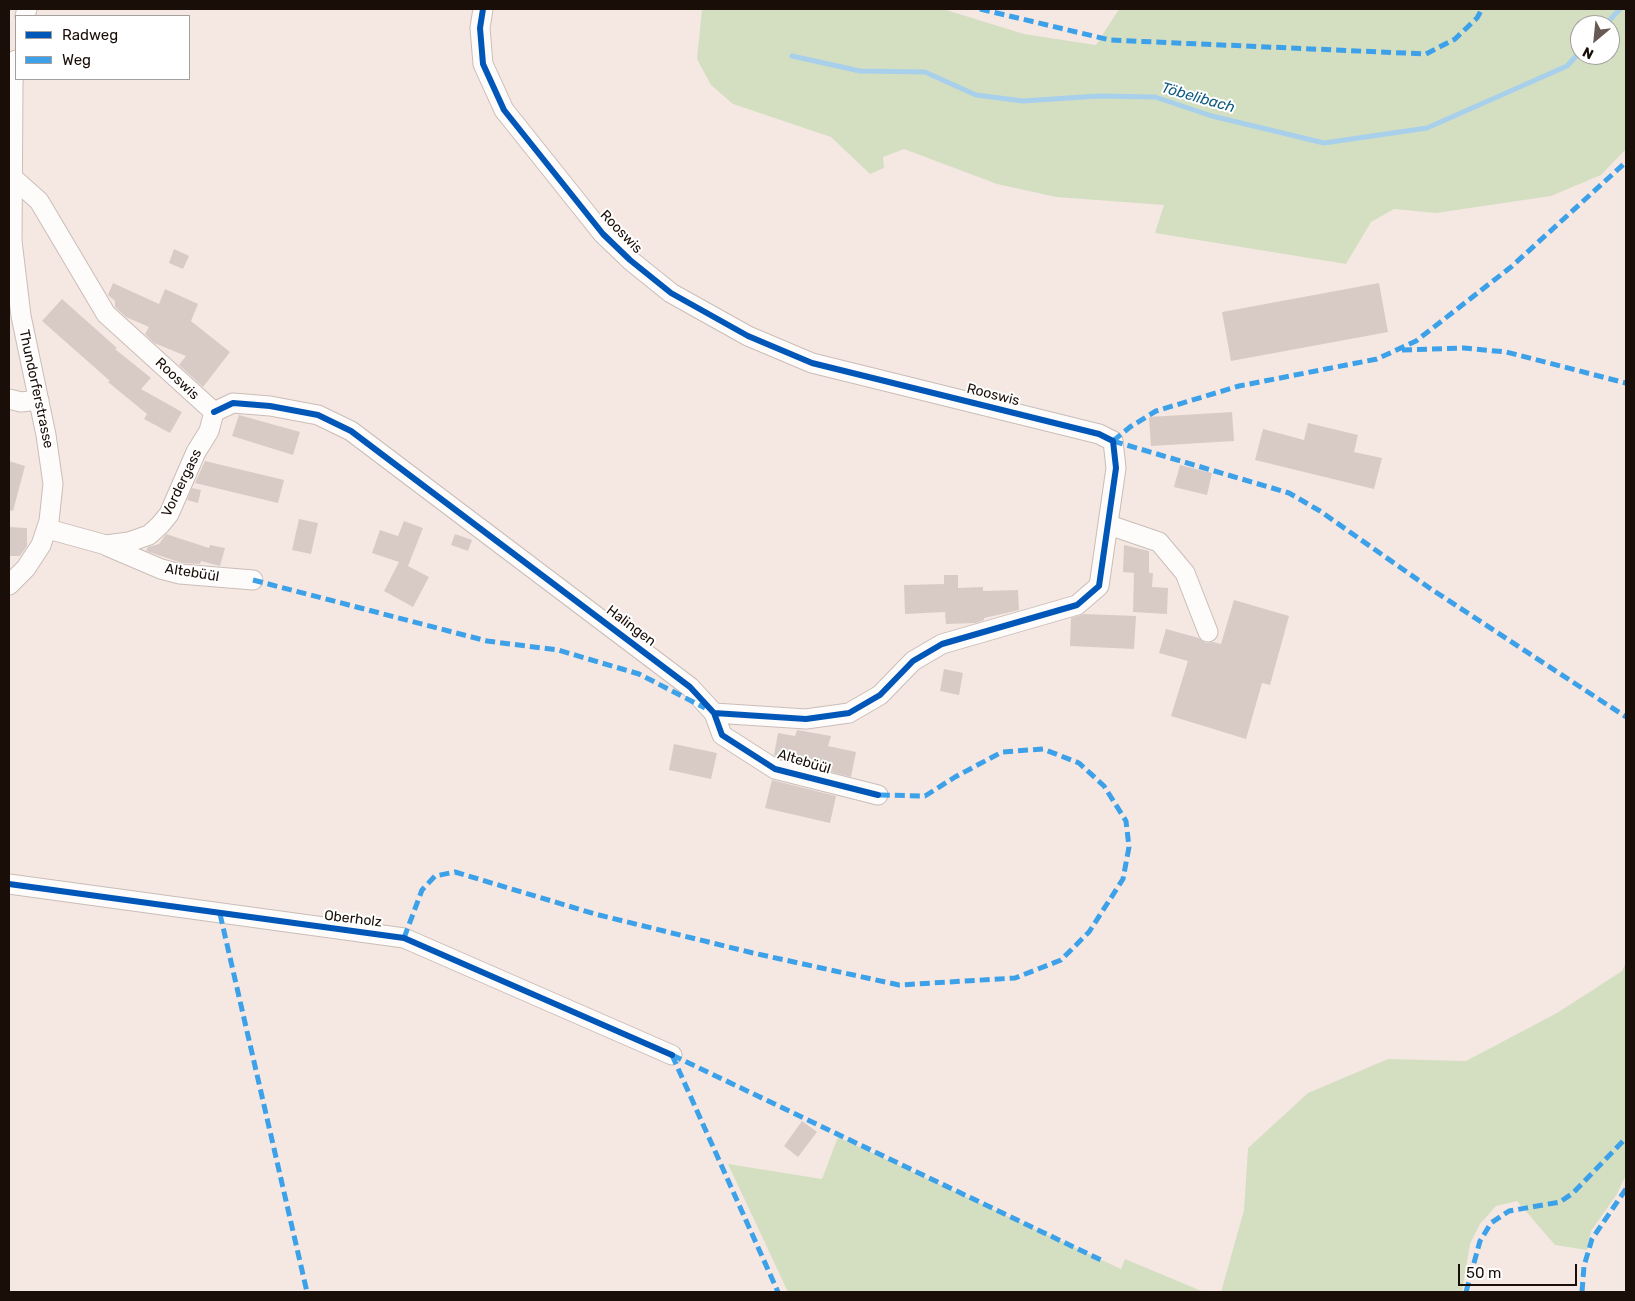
<!DOCTYPE html>
<meta charset="utf-8">
<style>
body{margin:0}
#map{position:relative;width:1635px;height:1301px;overflow:hidden;background:#f5e8e3;font-family:Rubik,sans-serif}
canvas{display:block}
.frame{position:absolute;inset:0;border:10px solid #1a0e08;pointer-events:none}
.legend{position:absolute;left:15px;top:15px;width:175px;height:65px;box-sizing:border-box;background:#fff;border:1px solid #a39f9c;margin:0;padding:6px 9px;list-style:none;font-size:15px;color:#1a0e08}
.legend li{display:flex;align-items:center;gap:10px;height:25px}
.legend b{width:25px;border:1px solid #a39f9c}
.north{position:absolute;left:1570px;top:15px;width:50px;height:50px;box-sizing:border-box;background:#fff;border:1px solid #a39f9c;border-radius:50%;rotate:208deg;font-size:14px;font-weight:700;line-height:20px;text-align:center;color:#1a0e08}
.north::after{content:'';display:block;margin:auto;width:18px;height:22px;background:#675a55;clip-path:polygon(50% 0,100% 100%,50% 72%,0 100%)}
.scale{position:absolute;left:1458px;top:1264px;width:119px;height:22px;box-sizing:border-box;border:2px solid #1a0e08;border-top:0;padding-left:6px;font-size:15px;line-height:18px;white-space:nowrap;color:#1a0e08;-webkit-text-stroke:4px #fff;paint-order:stroke}
</style>
<div id="map">
<canvas width="1635" height="1301"></canvas>
<div class="frame"></div>
<ul class="legend">
<li><b style="height:6px;background:#0057b8"></b>Radweg</li>
<li><b style="height:6px;background:#3da1e9"></b>Weg</li>
</ul>
<div class="north">N</div>
<div class="scale">50 m</div>
</div>
<script>
const context = document.querySelector('canvas').getContext('2d');
context.lineJoin = 'round';
function paint(path, color) { context.fillStyle = color; context.fill(path, 'evenodd'); }
const toPath = rows => new Path2D(rows.map(r => 'M' + r).join(''));
function stroke(path, color, width, dash) { context.strokeStyle = color; context.lineWidth = width; context.lineCap = dash ? 'butt' : 'round'; context.setLineDash(dash || []); context.stroke(path); }
function label(font, color, halo, rows, align = 'center') {
  context.font = font + ' Rubik,sans-serif'; context.lineWidth = 4; context.setLineDash([]); context.textBaseline = 'middle'; context.strokeStyle = halo; context.fillStyle = color; for (const [text, x, y, turn = 0] of rows) {
    context.save(); context.translate(x, y); context.rotate((+turn || 0) * Math.PI / 180); context.textAlign = isNaN(turn) ? turn : align; if (halo) context.strokeText(text, 0, 0); context.fillText(text, 0, 0); context.restore();
  }
}
const green = toPath([
 [702,9,943,9,1024,34,1096,45,1119,9,1626,9,1626,149,1601,175,1551,196,1436,213,1394,209,1371,222,1346,264,1155,233,1164,205,1056,197,997,184,904,149,883,157,884,168,870,174,831,137,733,104,711,85,697,59],
 [1580,25,1610,25,1610,55,1580,55],
 [1626,962,1626,1175,1617,1194,1591,1231,1587,1250,1555,1245,1517,1201,1496,1206,1480,1224,1470,1244,1462,1292,1221,1292,1244,1210,1248,1148,1308,1093,1388,1059,1466,1061,1557,1013,1622,971],
 [838,1137,1121,1269,1125,1259,1204,1292,788,1292,728,1164,822,1179]
]);
const stream = toPath([
 [1605,25,1620,9],
 [792,56,860,71,925,72,976,95,1023,101,1099,96,1155,97,1212,116,1324,143,1427,128,1567,66,1580,52]
]);
const building = toPath([
 [174,249,189,256,183,269,169,263],
 [113,283,159,304,165,289,198,304,191,321,230,352,203,387,179,365,186,356,154,343,145,334,149,327,126,317,115,307,115,301,108,295],
 [1379,283,1388,332,1231,361,1222,312],
 [62,299,117,348,115,349,151,378,141,389,182,412,170,433,144,419,147,414,108,382,110,381,42,321],
 [1232,412,1234,441,1151,446,1149,417],
 [239,415,300,432,293,455,232,436],
 [1308,423,1358,435,1354,452,1382,458,1374,489,1255,460,1263,429,1304,440],
 [9,461,25,466,13,511,9,510],
 [205,461,284,480,278,503,195,483],
 [1180,465,1212,473,1207,495,1174,487],
 [192,488,201,490,198,503,187,500],
 [299,519,318,523,311,554,292,550],
 [404,521,423,528,408,566,404,564,429,577,413,607,384,591,399,562,372,553,380,530,398,536],
 [9,527,27,528,27,546,20,556,9,556],
 [166,534,209,548,210,545,225,548,220,566,201,561,200,564,182,563,146,551,148,547,159,544],
 [455,534,472,540,468,551,451,545],
 [1124,545,1149,551,1149,573,1153,573,1152,587,1168,588,1167,614,1133,612,1134,573,1123,572],
 [944,575,958,575,958,588,983,587,983,591,1018,590,1019,610,984,618,984,620,976,623,946,624,945,612,905,614,904,585,944,584],
 [1234,600,1289,616,1270,685,1262,683,1246,739,1171,716,1188,661,1159,653,1166,629,1199,638,1206,643,1213,642,1221,644],
 [1084,614,1136,616,1134,649,1070,646,1071,618],
 [944,669,963,673,959,695,940,691],
 [797,730,831,736,828,746,856,752,851,777,780,759,774,755,778,733,795,736],
 [674,744,717,753,711,779,669,770],
 [772,780,836,796,830,823,765,808],
 [802,1121,817,1132,798,1157,784,1146]
]);
const minor = toPath([
 [483,9,480,28,483,64,504,110,603,234,630,260,671,293,748,336,812,363,1099,434,1113,441,1116,468,1099,586,1077,605,942,644,913,661,880,695,849,713,806,719,714,713],
 [25,16,27,9],
 [11,176,39,201,106,314,214,412],
 [9,399,21,402,39,400],
 [214,412,233,403,270,406,318,415,351,431,690,687,714,713,722,735,775,769,878,795],
 [1109,525,1159,542,1185,573,1208,632],
 [48,529,106,545,129,542,149,535,160,525,169,514,196,452,209,431,214,412],
 [107,546,161,569,180,574,253,580],
 [9,585,26,568,41,545,49,521,53,484,46,435,21,316,12,241,13,82,16,60],
 [9,884,404,938,672,1055]
]);
const quiet = toPath([
 [980,9,1110,40,1426,54,1455,39,1477,18,1482,9],
 [1402,350,1464,348,1506,352,1626,383],
 [1113,441,1130,427,1156,411,1239,386,1377,359,1416,341,1511,267,1626,162],
 [1113,441,1289,493,1320,511,1431,589,1626,717],
 [253,580,487,641,558,650,639,674,705,708],
 [220,914,307,1292],
 [404,938,422,890,435,876,455,872,595,914,753,953,899,985,1015,978,1061,960,1089,932,1123,879,1129,847,1126,821,1104,786,1079,763,1043,749,1002,752,955,777,925,796,878,795],
 [672,1055,1103,1261],
 [672,1055,778,1292],
 [1466,1292,1480,1241,1491,1223,1509,1211,1560,1202,1573,1193,1626,1138],
 [1582,1292,1584,1266,1592,1239,1626,1189]
]);
const cycleway = toPath([
 [483,9,480,28,483,64,504,110,603,234,630,260,671,293,748,336,812,363,1099,434,1113,441,1116,468,1099,586,1077,605,942,644,913,661,880,695,849,713,806,719,714,713],
 [214,412,233,403,270,406,318,415,351,431,690,687,714,713,722,735,775,769,878,795],
 [9,884,404,938,672,1055]
]);
const streetNames = [
 ["Rooswis",621,232,46],
 ["Rooswis",177,379,43],
 ["Thundorferstrasse",36,389,78],
 ["Rooswis",993,395,14],
 ["Vordergass",182,483,-64],
 ["Altebüül",192,573,9],
 ["Halingen",631,626,37],
 ["Altebüül",804,762,17],
 ["Oberholz",353,919,7]
];
const waterNames = [
 ["Töbelibach",1198,98,16]
];
paint(green, '#d4dfc2');
stroke(stream, '#a8d0eb', 5);
paint(building, '#d8cbc6');
stroke(minor, '#cabdb8', 21);
stroke(minor, '#fefcfb', 19);
stroke(quiet, '#3da1e9', 5, [10, 5]);
stroke(cycleway, '#0057b8', 6);
label('14px', '#1a0e08', '#fff', streetNames);
label('italic 15px', '#115c83', '#fff', waterNames);
</script>
